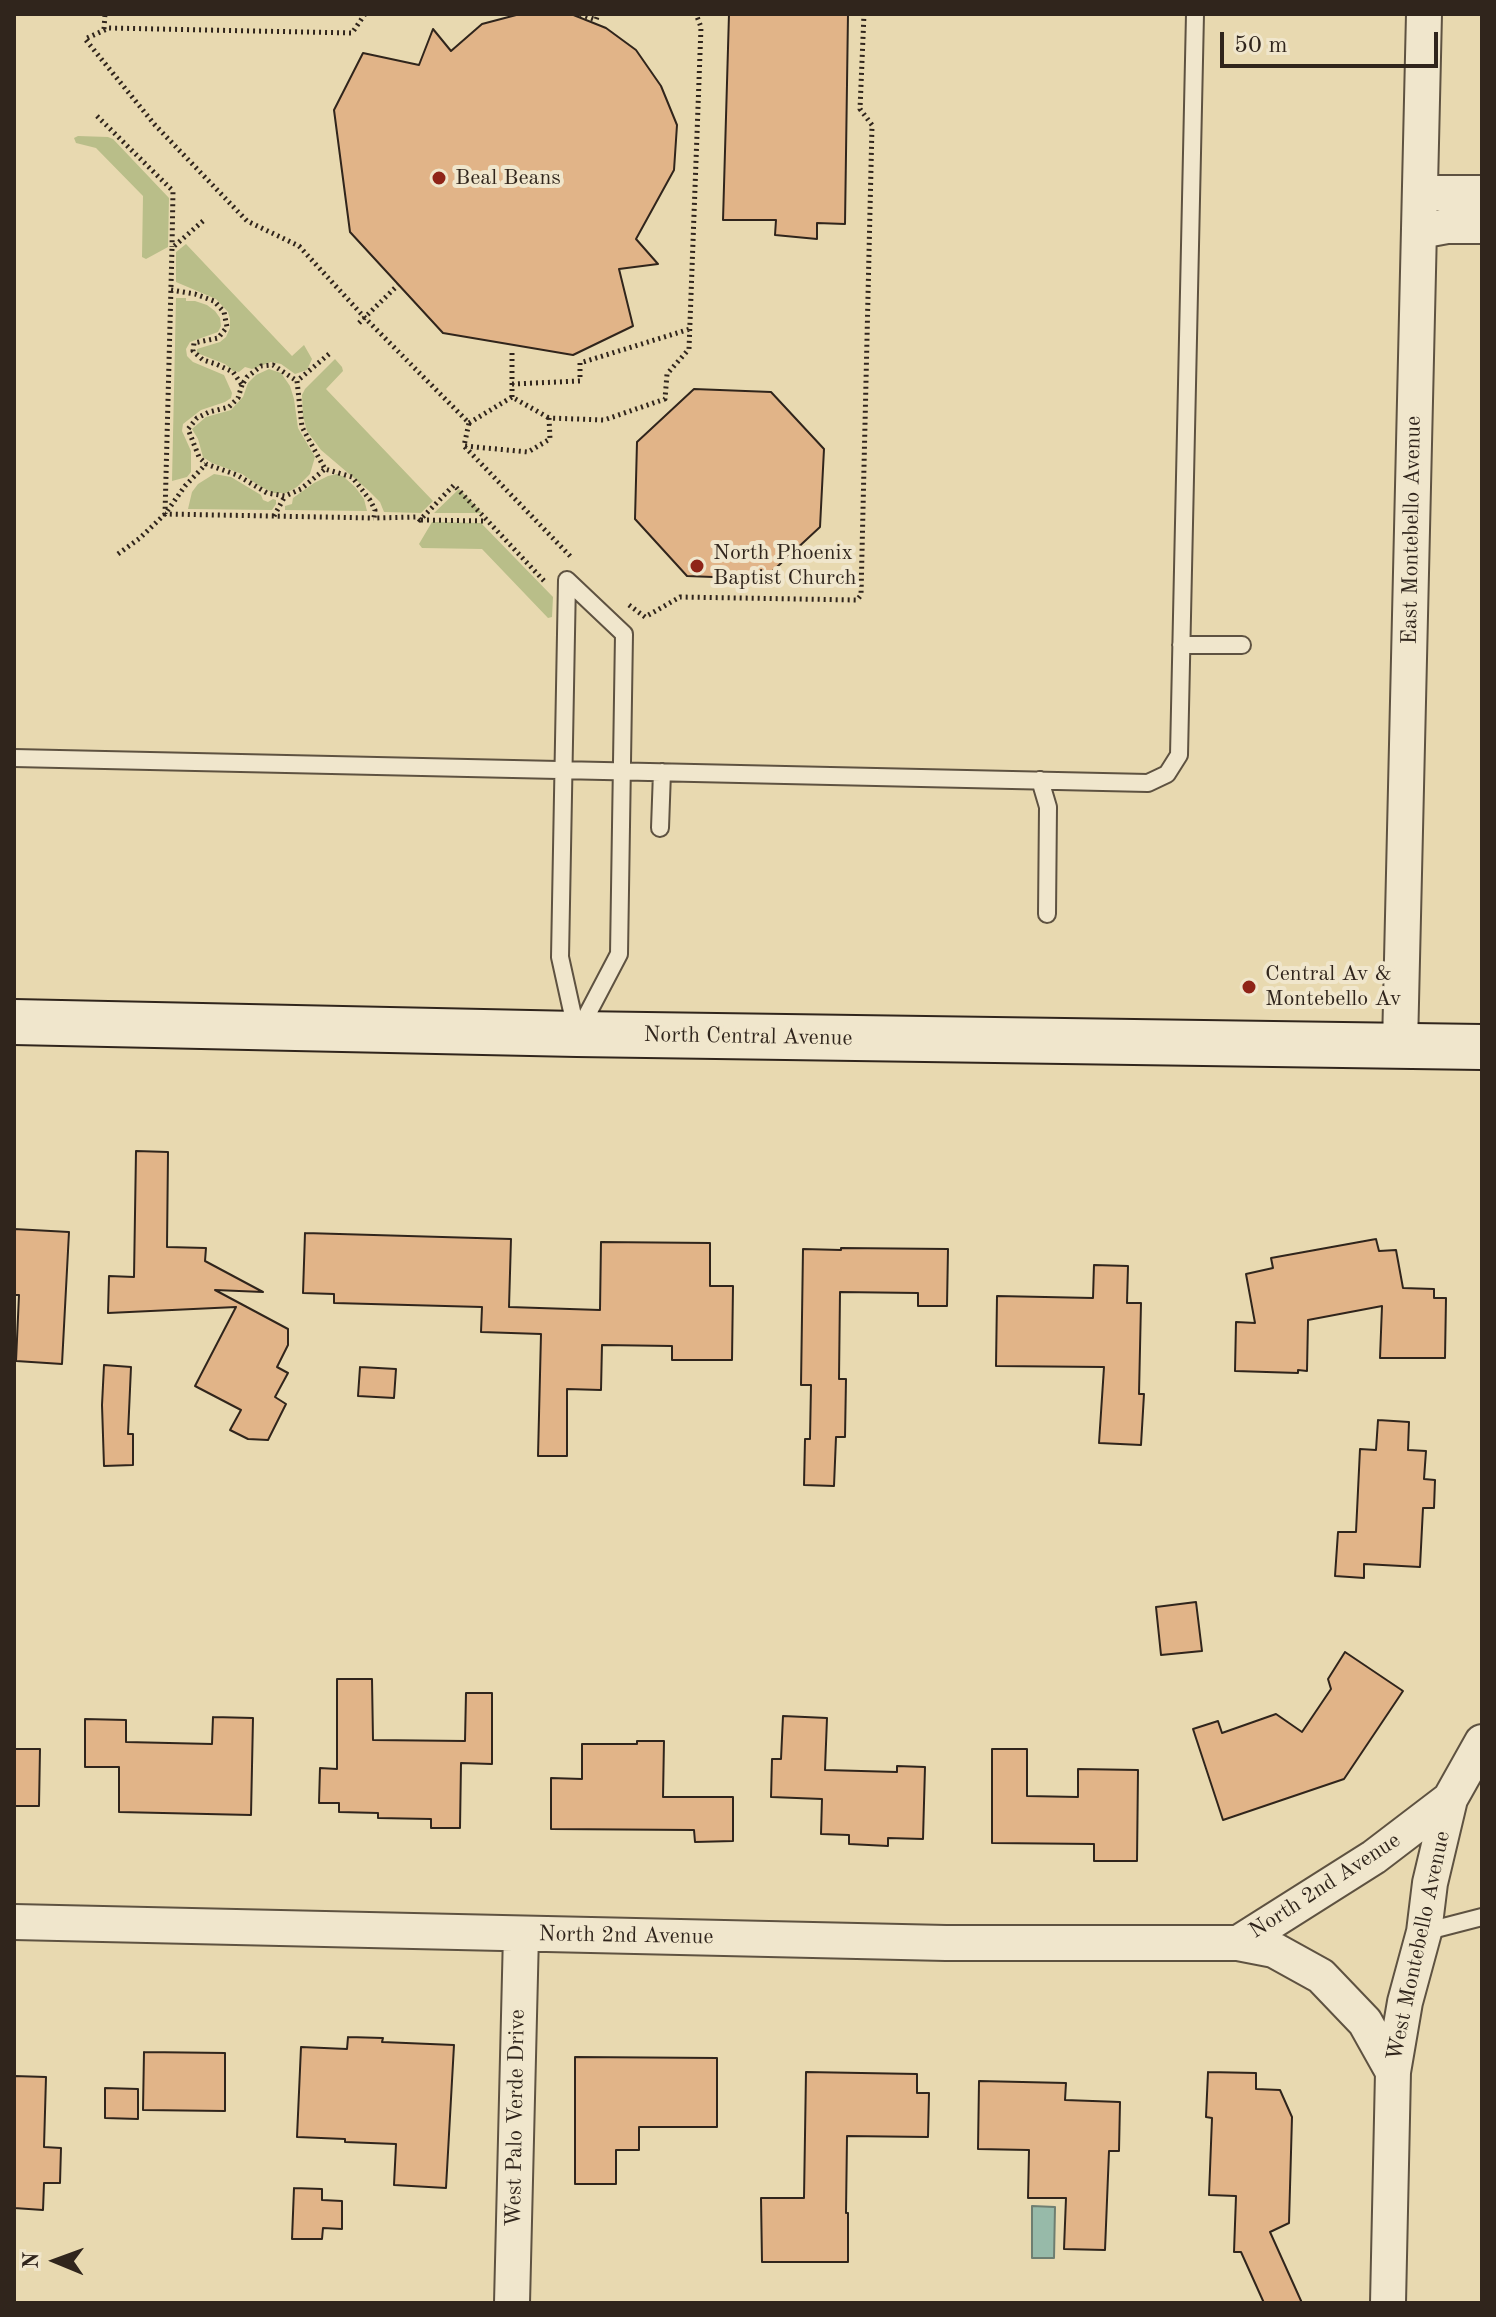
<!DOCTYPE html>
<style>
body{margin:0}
#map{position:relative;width:1496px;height:2317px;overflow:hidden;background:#e8d9b0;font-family:"Old Standard TT",serif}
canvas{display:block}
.frame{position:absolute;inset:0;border:16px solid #30251c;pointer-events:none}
.north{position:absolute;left:16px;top:2221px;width:80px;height:80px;-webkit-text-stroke:6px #f0e6cc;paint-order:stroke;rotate:271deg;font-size:22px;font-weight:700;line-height:32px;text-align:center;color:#30251c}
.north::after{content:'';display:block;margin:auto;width:28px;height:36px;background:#30251c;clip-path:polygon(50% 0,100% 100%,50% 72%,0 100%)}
.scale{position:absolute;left:1220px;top:32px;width:218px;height:36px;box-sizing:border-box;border:4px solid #30251c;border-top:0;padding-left:10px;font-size:24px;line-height:28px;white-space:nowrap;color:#30251c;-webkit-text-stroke:6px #f0e6cc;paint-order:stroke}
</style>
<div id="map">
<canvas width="1496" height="2317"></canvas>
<div class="frame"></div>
<div class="north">N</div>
<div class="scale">50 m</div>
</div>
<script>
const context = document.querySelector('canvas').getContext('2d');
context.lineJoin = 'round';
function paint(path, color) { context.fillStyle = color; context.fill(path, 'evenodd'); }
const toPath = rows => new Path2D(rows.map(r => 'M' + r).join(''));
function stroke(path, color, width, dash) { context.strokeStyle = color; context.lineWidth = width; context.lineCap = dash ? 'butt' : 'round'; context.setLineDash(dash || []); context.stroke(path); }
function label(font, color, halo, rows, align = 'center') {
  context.font = font + ' "Old Standard TT",serif'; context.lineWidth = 8; context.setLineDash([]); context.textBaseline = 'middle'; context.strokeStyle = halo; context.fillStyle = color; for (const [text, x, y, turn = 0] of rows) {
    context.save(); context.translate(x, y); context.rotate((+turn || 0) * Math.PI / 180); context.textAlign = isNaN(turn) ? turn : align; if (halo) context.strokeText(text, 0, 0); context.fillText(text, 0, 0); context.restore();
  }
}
const green = toPath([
 [78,136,108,137,113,139,169,198,168,247,146,259,142,257,143,196,96,148,76,143,74,138],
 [186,244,292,356,304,345,312,359,307,370,295,374,281,364,271,362,252,369,245,367,239,372,233,371,225,364,197,353,197,349,220,342,226,337,230,328,230,319,228,312,216,299,176,282,176,252],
 [176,298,186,298,186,301,195,301,207,305,215,311,220,318,221,326,218,332,190,342,186,349,187,356,193,362,224,375,232,393,231,398,225,402,201,410,183,424,182,431,191,451,191,472,187,477,172,481],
 [335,359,342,367,343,371,326,389,433,501,421,513,384,512,380,502,368,490,321,450,307,431,303,416,302,395,305,389],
 [269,369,281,373,290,386,294,399,298,428,315,457,310,474,297,487,286,493,274,493,261,487,242,474,212,463,203,457,198,439,192,429,206,417,231,410,243,397,248,383,256,375],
 [214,474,231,477,261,495,263,500,268,502,273,499,276,500,276,504,272,510,188,509,192,492,198,484],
 [337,474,344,477,355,487,364,499,367,511,285,510,285,506,292,504,293,498,314,483,328,476],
 [459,489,482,513,434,513],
 [432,522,481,523,553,597,552,617,548,618,482,549,422,548,419,544]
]);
const water = toPath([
 [1032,2206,1055,2207,1054,2258,1032,2258,1032,2206]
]);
const building = toPath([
 [520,14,571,14,606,28,636,50,661,86,677,125,674,170,636,239,658,264,619,269,633,326,573,355,443,333,350,232,334,110,363,53,419,65,433,29,451,51,482,24,520,14],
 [729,14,848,14,845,224,817,223,817,239,775,235,776,220,723,220,729,14],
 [694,389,771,392,824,449,820,527,764,579,687,576,635,519,637,442,694,389],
 [136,1151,168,1152,167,1247,206,1248,205,1261,263,1292,215,1290,288,1329,288,1345,277,1367,288,1373,275,1397,286,1404,268,1440,248,1439,230,1430,241,1410,195,1386,236,1307,108,1313,109,1276,134,1277,136,1151],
 [14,1229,69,1232,62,1364,16,1361,19,1295,14,1295,14,1229],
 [305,1233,511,1239,509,1307,600,1310,601,1242,710,1243,710,1286,733,1286,732,1360,672,1360,672,1346,602,1345,601,1390,567,1389,567,1456,538,1456,541,1334,481,1332,482,1307,334,1303,334,1294,303,1293,305,1233],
 [1376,1239,1379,1251,1396,1250,1403,1288,1434,1289,1434,1298,1446,1298,1445,1358,1380,1358,1382,1306,1308,1320,1307,1371,1298,1370,1298,1373,1235,1371,1236,1322,1255,1323,1246,1274,1273,1268,1271,1258,1376,1239],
 [841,1248,948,1249,947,1306,918,1306,918,1293,840,1292,839,1379,846,1379,845,1437,836,1437,834,1486,804,1485,805,1439,810,1439,811,1385,801,1385,803,1249,841,1250,841,1248],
 [1094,1265,1128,1266,1127,1303,1141,1303,1139,1394,1144,1394,1141,1445,1099,1443,1104,1367,996,1366,997,1296,1093,1298,1094,1265],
 [104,1365,131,1367,128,1434,133,1434,133,1465,104,1466,102,1405,104,1365],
 [360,1367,396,1369,394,1398,358,1396,360,1367],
 [1378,1420,1409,1422,1408,1450,1426,1451,1424,1479,1435,1480,1434,1508,1423,1508,1420,1567,1364,1564,1364,1578,1335,1576,1338,1532,1356,1532,1360,1449,1376,1450,1378,1420],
 [1196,1602,1202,1651,1161,1655,1156,1607,1196,1602],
 [1345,1652,1403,1691,1344,1779,1223,1820,1193,1729,1218,1721,1222,1733,1276,1714,1302,1732,1331,1689,1328,1679,1345,1652],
 [337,1679,372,1679,373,1740,465,1741,466,1693,492,1693,492,1764,461,1763,460,1828,431,1828,431,1819,378,1818,378,1813,339,1812,339,1803,319,1803,320,1768,337,1769,337,1679],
 [783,1716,827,1718,825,1770,897,1772,897,1766,925,1767,923,1839,888,1838,888,1846,849,1844,849,1835,821,1834,822,1799,771,1797,772,1759,781,1759,783,1716],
 [213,1717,253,1718,251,1815,119,1812,119,1767,85,1767,85,1719,126,1720,126,1742,212,1744,213,1717],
 [637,1741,664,1741,663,1797,733,1797,733,1841,695,1842,694,1830,551,1829,551,1778,582,1779,582,1744,637,1744,637,1741],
 [14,1749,40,1749,39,1806,14,1806,14,1749],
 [992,1749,1027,1749,1027,1796,1078,1797,1078,1769,1138,1770,1137,1861,1094,1861,1094,1844,992,1843,992,1749],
 [348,2037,383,2038,382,2042,454,2045,446,2188,394,2185,396,2144,345,2142,345,2139,297,2137,301,2047,347,2049,348,2037],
 [144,2052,225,2053,225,2111,143,2110,144,2052],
 [575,2057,717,2058,717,2127,639,2127,639,2150,616,2150,616,2184,575,2184,575,2057],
 [806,2072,917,2074,917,2093,929,2093,928,2137,847,2136,846,2213,848,2213,848,2262,762,2262,761,2198,804,2198,806,2072],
 [1208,2072,1256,2073,1256,2089,1280,2090,1292,2117,1289,2223,1270,2232,1302,2303,1264,2303,1241,2252,1234,2252,1236,2196,1209,2195,1212,2118,1206,2117,1208,2072],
 [14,2076,46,2077,44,2147,61,2148,60,2183,44,2183,43,2210,14,2208,14,2076],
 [979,2081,1066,2083,1065,2100,1120,2102,1119,2151,1109,2151,1105,2250,1064,2249,1066,2198,1028,2198,1029,2150,978,2149,979,2081],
 [105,2088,138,2089,138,2119,105,2118,105,2088],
 [294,2188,322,2189,322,2200,342,2201,342,2229,323,2228,322,2239,292,2239,294,2188]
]);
const path = toPath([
 [365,14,352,33,109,28,85,39,155,125,247,221,299,246,365,318,469,423,464,446,572,558],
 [580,14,596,20,598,14],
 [104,29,105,14],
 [97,116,173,191,172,247],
 [203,221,172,248,165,514,374,518],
 [171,290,195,294,214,301,224,312,227,327,218,338,194,343,193,351,203,360,216,364,233,372,242,385,247,377,261,366,273,365,297,381],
 [359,323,398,285],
 [512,353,512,397],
 [329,354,297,381,302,427,325,469,352,477,370,500,375,510,374,518,417,517,420,520,454,485,546,583],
 [512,384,580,381,580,363,690,329],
 [242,385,238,398,229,407,209,412,197,418,188,429,199,457,206,464,237,475,267,493,285,496,301,489,325,469],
 [469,423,512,397,549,418],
 [465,446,528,452,550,439,549,418,604,420,665,399,667,374,689,349,701,27,696,14],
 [274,516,285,496],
 [421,520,487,521],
 [118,554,140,538,165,514,185,486,206,464],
 [629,605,645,617,680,597,857,600,861,595,872,125,860,109,864,14]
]);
const service = toPath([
 [567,580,624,634,619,954,577,1034,560,957,567,580],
 [1181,645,1242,645],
 [14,758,1148,783,1167,774,1179,755,1195,14],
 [1040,780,1048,807,1047,914],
 [660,828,662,772],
 [1424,1932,1482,1917]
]);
const minor = toPath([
 [1421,193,1482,193],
 [1420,231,1447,226,1482,226],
 [1400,1045,1424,14],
 [14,1922,946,1943,1238,1943,1374,1857,1450,1799],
 [1238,1943,1274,1950,1321,1976,1365,2022,1393,2072],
 [512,2303,521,1934],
 [1388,2303,1393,2072,1405,2002,1424,1932,1430,1883,1450,1799,1482,1742]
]);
const secondary = toPath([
 [14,1022,577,1034,1482,1047]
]);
const markers = [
 [439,178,8,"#8f2418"],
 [697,566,8,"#8f2418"],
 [1249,987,8,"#8f2418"]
];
const poiNames = [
 ["Beal Beans",455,178],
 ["North Phoenix",713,553],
 ["Baptist Church",713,578],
 ["Central Av &",1265,974],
 ["Montebello Av",1265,999]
];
const streetNames = [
 ["East Montebello Avenue",1412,530,-89],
 ["North Central Avenue",748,1037,1],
 ["North 2nd Avenue",1325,1886,-33],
 ["North 2nd Avenue",626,1936,1],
 ["West Montebello Avenue",1419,1946,-78],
 ["West Palo Verde Drive",516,2118,-89]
];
paint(green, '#b9be89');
paint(water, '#97baa9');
stroke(water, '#6e7e71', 2);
paint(building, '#e1b488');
stroke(building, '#30251c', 2);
stroke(service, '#5e5241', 20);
stroke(minor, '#5e5241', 38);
stroke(secondary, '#30251c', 48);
stroke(path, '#30251c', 5, [2, 4]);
stroke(service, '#f0e6cc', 16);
stroke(minor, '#f0e6cc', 34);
stroke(secondary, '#f0e6cc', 44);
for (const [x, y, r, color] of markers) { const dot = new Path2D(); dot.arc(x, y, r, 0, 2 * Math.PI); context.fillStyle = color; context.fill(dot); stroke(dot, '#f0e6cc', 3); }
label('22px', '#30251c', '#f0e6cc', poiNames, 'left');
label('22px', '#30251c', '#f0e6cc', streetNames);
</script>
